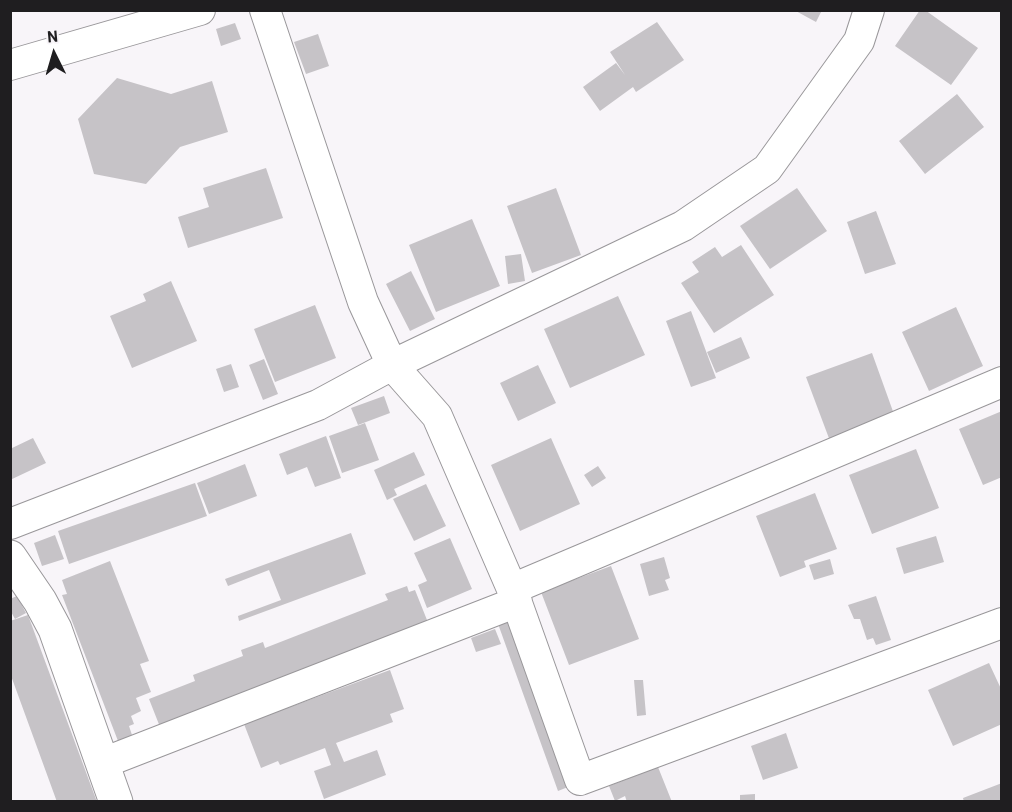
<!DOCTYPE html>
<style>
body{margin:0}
#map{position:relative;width:1012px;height:812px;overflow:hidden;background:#f8f5f9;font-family:Barlow,sans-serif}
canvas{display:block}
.frame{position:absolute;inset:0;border:12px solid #1f1e20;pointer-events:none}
.north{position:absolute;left:24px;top:24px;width:60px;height:60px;-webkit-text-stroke:4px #f8f5f9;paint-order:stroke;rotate:355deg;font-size:16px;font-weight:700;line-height:24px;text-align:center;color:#1f1e20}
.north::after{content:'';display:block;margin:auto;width:21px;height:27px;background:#1f1e20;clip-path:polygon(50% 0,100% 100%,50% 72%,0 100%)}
</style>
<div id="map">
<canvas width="1012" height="812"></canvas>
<div class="frame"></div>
<div class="north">N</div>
</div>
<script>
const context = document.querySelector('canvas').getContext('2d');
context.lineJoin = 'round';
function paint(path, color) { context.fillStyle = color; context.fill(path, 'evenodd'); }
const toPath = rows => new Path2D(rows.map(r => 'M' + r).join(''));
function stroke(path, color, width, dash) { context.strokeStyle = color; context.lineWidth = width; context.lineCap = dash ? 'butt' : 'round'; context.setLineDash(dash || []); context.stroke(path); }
const building = toPath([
 [794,10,822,10,816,22],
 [920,10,925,10,978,48,951,85,895,46],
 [657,22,684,60,636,92,633,87,600,111,583,87,616,63,625,75,610,52],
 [235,23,241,39,221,46,216,29],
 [318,34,329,66,306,74,294,42],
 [117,78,171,94,212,81,228,132,180,147,146,184,94,174,78,119],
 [957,94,984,127,925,174,899,141],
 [266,168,283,218,188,248,178,217,209,207,203,188],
 [556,188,581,255,532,273,507,206],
 [797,188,827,231,770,269,740,226],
 [876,211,896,264,865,274,847,222],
 [472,219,500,286,436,312,409,245],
 [741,245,774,295,714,333,681,283,699,272,692,262,715,247,722,257],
 [521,254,525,281,508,284,505,256],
 [411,271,435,319,410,331,386,284],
 [171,281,197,341,132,368,110,316,146,301,143,294],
 [618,296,645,355,570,388,544,329],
 [315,305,336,358,275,382,254,329],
 [956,307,983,366,929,391,902,332],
 [691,311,716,378,691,387,666,321],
 [741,337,750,358,716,373,707,352],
 [872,353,895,417,830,441,806,377],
 [264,359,278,394,263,400,249,365],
 [231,364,239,387,224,392,216,369],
 [538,365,556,403,518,421,500,383],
 [384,396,390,413,358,425,351,408],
 [1002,411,1002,477,983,485,959,429],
 [365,423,379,460,342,473,329,436],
 [326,436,341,478,315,487,307,467,287,475,279,454],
 [33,438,46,463,10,480,10,449],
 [551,438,580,504,520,531,491,465],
 [916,449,939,508,872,534,849,475],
 [414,452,425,475,394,489,397,495,387,500,374,470],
 [245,464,257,496,209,514,197,483],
 [598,466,606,478,592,487,584,475],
 [195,483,207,516,69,564,58,531],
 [426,484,446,526,414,541,393,499],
 [815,493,837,549,804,561,806,567,780,577,756,516],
 [351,533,366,574,239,621,238,616,281,600,269,570,228,586,225,579],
 [55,535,64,559,42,566,34,543],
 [936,536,944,562,904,574,896,548],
 [450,538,472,589,427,608,418,585,427,581,414,553],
 [664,557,670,578,665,580,669,590,649,596,640,564],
 [830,559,834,574,814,580,809,565],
 [110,561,149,661,140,664,151,692,136,698,141,711,131,716,134,724,129,726,132,735,118,741,62,595,67,594,62,580],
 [611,566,639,639,569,665,541,592],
 [407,586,409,592,415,590,429,625,160,727,149,699,195,681,193,675,243,656,241,650,263,642,265,648,388,600,385,594],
 [17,596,26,613,15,619,10,610,10,599],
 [876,596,891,640,876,645,873,638,867,640,860,619,854,619,848,605],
 [28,615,97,802,57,802,10,673,10,621],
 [512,615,573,785,558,791,497,621],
 [495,629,501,644,476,652,471,638],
 [989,663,1002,691,1002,724,953,746,928,690],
 [390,670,404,709,390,714,393,722,336,743,344,762,377,750,386,775,324,799,314,771,331,765,325,748,280,765,278,761,261,768,244,724],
 [634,680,643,680,646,715,637,716],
 [786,733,798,768,763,780,751,746],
 [658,767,672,802,627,802,625,796,615,801,609,786],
 [1002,783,1002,802,964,802,963,798],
 [755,794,755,802,740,802,740,795]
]);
const minor = toPath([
 [869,10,859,41,767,169,683,226,392,365,437,416,512,589,580,780,1002,623],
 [10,65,200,10],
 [10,524,318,405,392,365,363,302,265,10],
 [512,589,1002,382],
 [103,763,517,602]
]);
const tertiary = toPath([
 [10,557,40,601,55,629,116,802]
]);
paint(building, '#c6c3c7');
stroke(minor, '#99979a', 32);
stroke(tertiary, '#99979a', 35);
stroke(minor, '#fff', 30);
stroke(tertiary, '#fff', 33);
</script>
